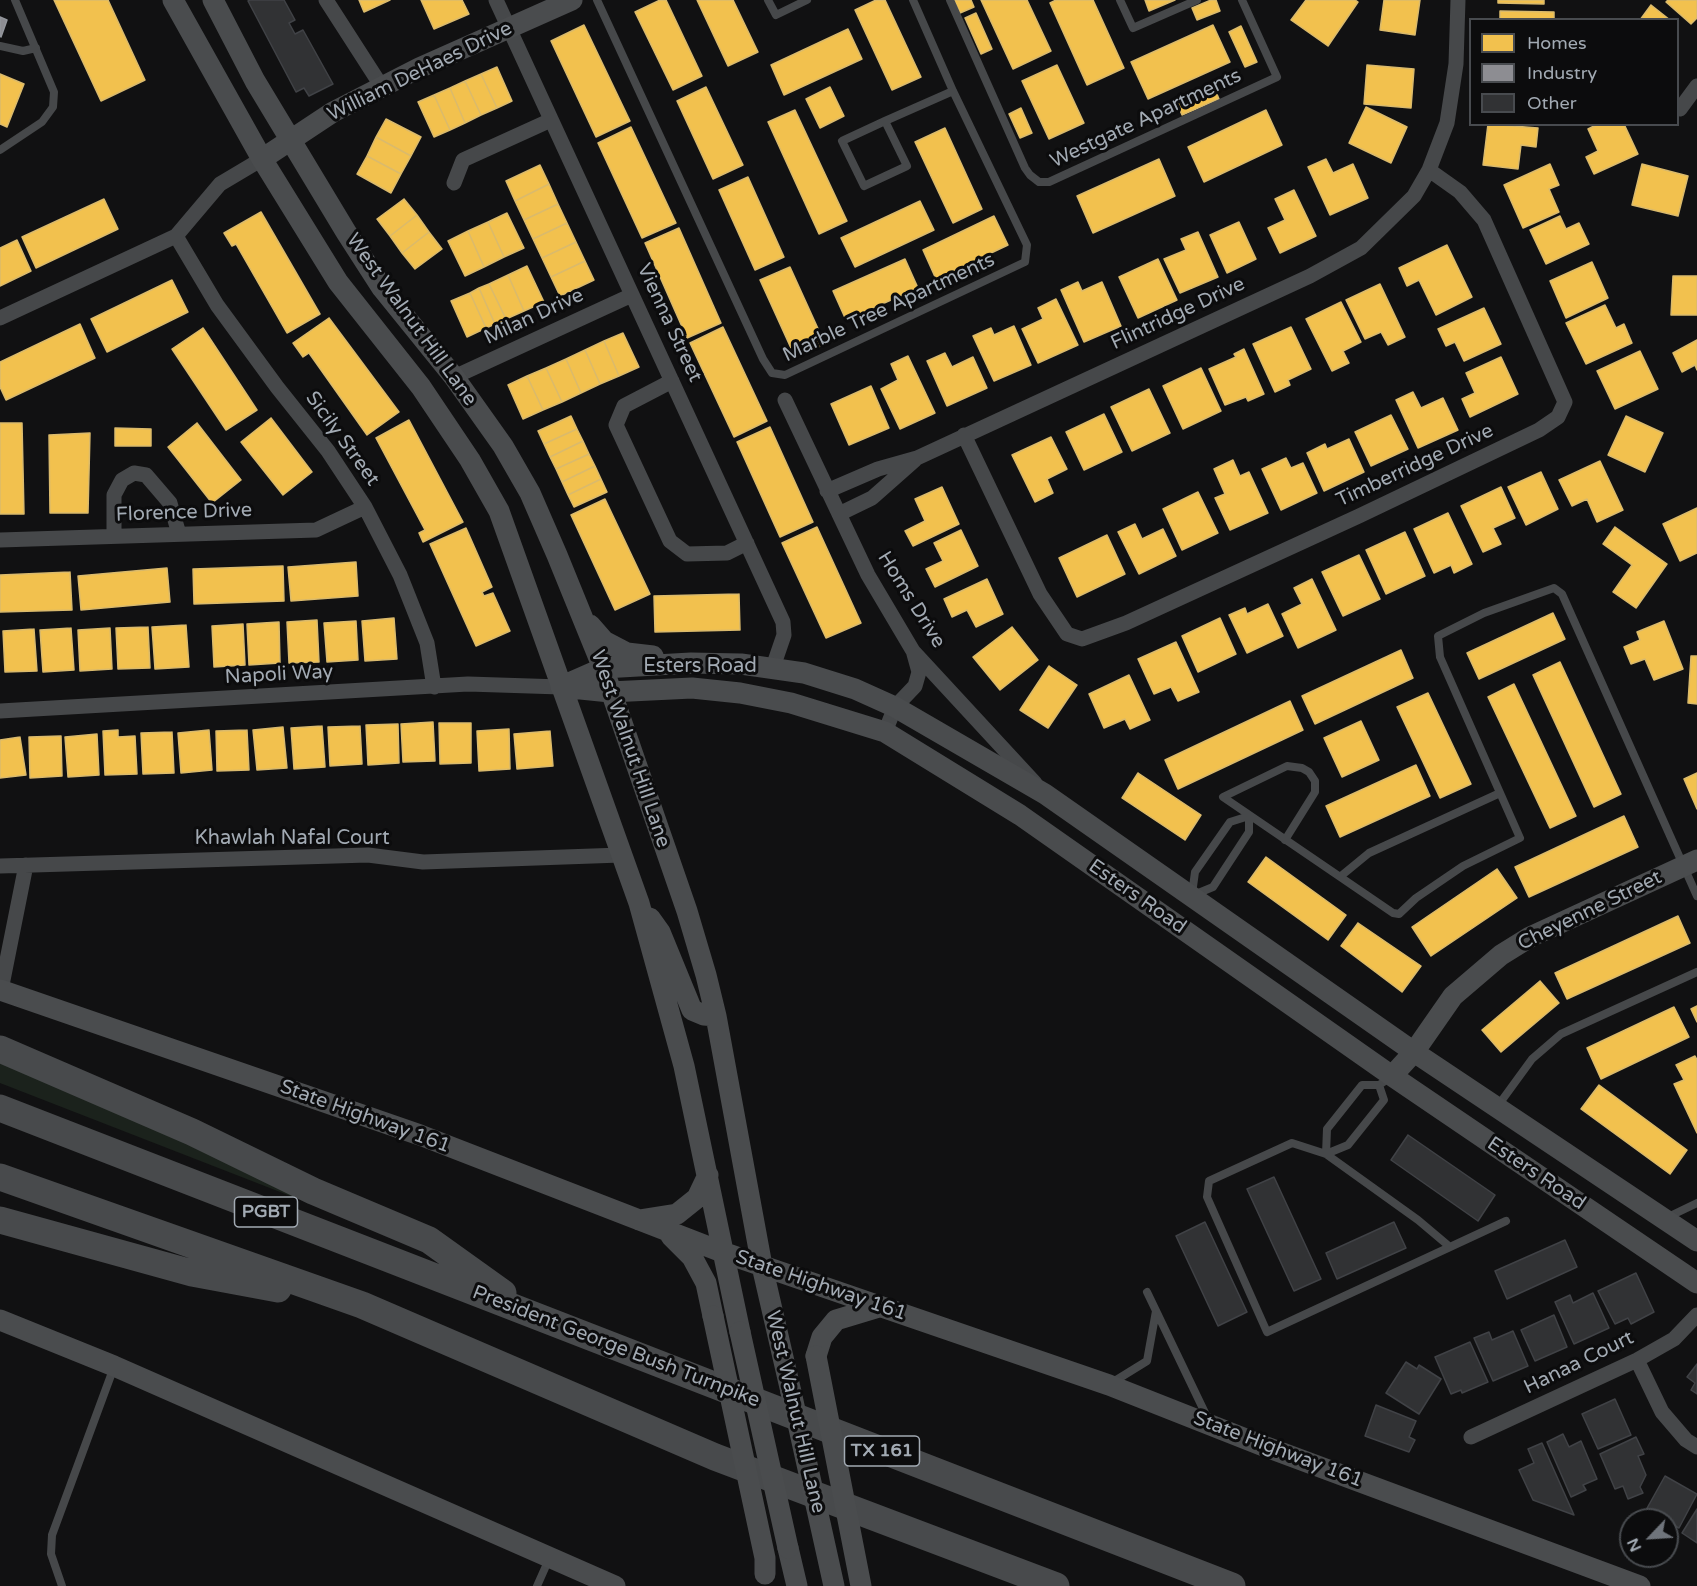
<!DOCTYPE html>
<style>
body{margin:0}
#map{position:relative;width:1697px;height:1586px;overflow:hidden;background:#111112;font-family:"Varela Round",sans-serif}
canvas{display:block}
.legend{position:absolute;left:1469px;top:18px;width:210px;height:108px;box-sizing:border-box;background:#0c0c0d;border:2px solid #484b4f;margin:0;padding:8px 10px;list-style:none;font-size:18px;color:#a2aab3}
.legend li{display:flex;align-items:center;gap:12px;height:30px}
.legend b{width:30px;border:2px solid #484b4f}
.north{position:absolute;left:1619px;top:1508px;width:60px;height:60px;box-sizing:border-box;background:#0c0c0d;border:2px solid #484b4f;border-radius:50%;rotate:245deg;font-size:16px;font-weight:700;line-height:24px;text-align:center;color:#a2aab3}
.north::after{content:'';display:block;margin:auto;width:21px;height:27px;background:#6f747b;clip-path:polygon(50% 0,100% 100%,50% 72%,0 100%)}
</style>
<div id="map">
<canvas width="1697" height="1586"></canvas>
<ul class="legend">
<li><b style="height:16px;background:#f2c14e"></b>Homes</li>
<li><b style="height:16px;background:#8d8d92"></b>Industry</li>
<li><b style="height:16px;background:#313234"></b>Other</li>
</ul>
<div class="north">N</div>
</div>
<script>
const context = document.querySelector('canvas').getContext('2d');
context.lineJoin = 'round';
function paint(path, color) { context.fillStyle = color; context.fill(path, 'evenodd'); }
const toPath = rows => new Path2D(rows.map(r => 'M' + r).join(''));
function stroke(path, color, width, dash) { context.strokeStyle = color; context.lineWidth = width; context.lineCap = dash ? 'butt' : 'round'; context.setLineDash(dash || []); context.stroke(path); }
function label(font, color, halo, rows, align = 'center') {
  context.font = font + ' "Varela Round",sans-serif'; context.lineWidth = 6; context.setLineDash([]); context.textBaseline = 'middle'; context.strokeStyle = halo; context.fillStyle = color; for (const [text, x, y, turn = 0] of rows) {
    context.save(); context.translate(x, y); context.rotate((+turn || 0) * Math.PI / 180); context.textAlign = isNaN(turn) ? turn : align; if (halo) context.strokeText(text, 0, 0); context.fillText(text, 0, 0); context.restore();
  }
}
const green = toPath([
 [0,1060,295,1192,293,1197,0,1083]
]);
const homes = toPath([
 [54,0,108,0,145,80,101,101,54,0],
 [359,0,390,0,364,12,359,0],
 [421,0,462,0,469,14,434,29,421,0],
 [660,0,666,0,702,76,673,90,635,12,660,0],
 [697,0,733,0,758,52,728,66,697,0],
 [876,0,885,0,921,77,892,90,855,10,876,0],
 [954,0,971,0,974,7,960,13,954,0],
 [981,0,1027,0,1051,51,1013,69,981,0],
 [1056,0,1093,0,1124,68,1087,85,1050,3,1056,0],
 [1145,0,1175,0,1149,11,1145,0],
 [1211,0,1216,0,1220,11,1197,20,1192,8,1211,0],
 [1306,0,1355,0,1358,2,1328,46,1291,20,1306,0],
 [1384,0,1420,0,1415,35,1380,30,1384,0],
 [1498,0,1544,0,1544,4,1498,3,1498,0],
 [1668,0,1697,0,1697,18,1691,24,1666,2,1668,0],
 [1651,5,1670,20,1640,20,1651,5],
 [1500,11,1554,12,1554,20,1500,20,1500,11],
 [976,13,992,49,981,54,965,18,976,13],
 [584,25,630,121,596,137,551,41,584,25],
 [1213,25,1230,62,1148,99,1131,62,1213,25],
 [1241,26,1257,62,1245,67,1229,32,1241,26],
 [848,29,862,59,784,95,771,65,848,29],
 [1057,65,1084,123,1049,139,1022,81,1057,65],
 [1367,65,1414,69,1411,108,1364,104,1367,65],
 [497,67,512,101,497,108,481,74,497,67],
 [0,74,24,84,7,127,0,124,0,74],
 [481,74,497,108,481,115,465,81,481,74],
 [465,81,481,115,465,123,450,88,465,81],
 [706,87,743,165,713,179,677,101,706,87],
 [830,87,844,116,820,128,806,99,830,87],
 [1214,87,1219,99,1182,115,1177,103,1214,87],
 [450,88,465,123,450,130,434,95,450,88],
 [434,95,450,130,434,137,418,102,434,95],
 [1366,107,1407,127,1391,163,1349,143,1366,107],
 [1021,108,1032,133,1020,138,1009,114,1021,108],
 [795,110,847,221,819,234,768,122,795,110],
 [1266,110,1282,145,1204,182,1188,147,1266,110],
 [386,119,421,137,411,156,376,137,386,119],
 [1488,124,1538,128,1536,147,1521,145,1518,169,1483,165,1488,124],
 [1598,124,1624,124,1638,154,1594,174,1586,157,1598,151,1588,129,1598,124],
 [631,127,676,223,642,238,598,143,631,127],
 [945,128,982,209,953,223,915,142,945,128],
 [376,137,411,156,401,174,367,156,376,137],
 [367,156,401,174,391,193,357,174,367,156],
 [1159,159,1175,196,1093,233,1077,196,1159,159],
 [1326,159,1333,173,1353,164,1368,198,1330,215,1308,167,1326,159],
 [1550,164,1559,185,1549,189,1559,212,1523,228,1504,185,1550,164],
 [1642,164,1688,176,1678,216,1632,205,1642,164],
 [540,165,549,184,515,201,506,181,540,165],
 [748,177,784,257,755,270,719,190,748,177],
 [549,184,558,204,524,220,515,201,549,184],
 [1294,190,1316,236,1280,253,1268,228,1285,220,1275,199,1294,190],
 [104,199,118,229,36,268,22,237,104,199],
 [404,199,417,215,390,236,377,219,404,199],
 [920,201,934,230,855,267,841,238,920,201],
 [558,204,567,223,533,239,524,220,558,204],
 [261,212,320,314,287,333,236,244,232,246,224,233,261,212],
 [507,213,524,248,504,257,488,222,507,213],
 [417,215,429,232,402,253,390,236,417,215],
 [994,216,1008,245,936,279,923,250,994,216],
 [1560,216,1566,229,1579,223,1589,244,1546,264,1530,230,1560,216],
 [488,222,504,257,484,267,468,231,488,222],
 [1239,222,1256,259,1227,273,1210,235,1239,222],
 [567,223,576,242,542,258,533,239,567,223],
 [679,228,721,323,687,338,645,243,679,228],
 [468,231,484,267,465,276,448,241,468,231],
 [429,232,442,249,415,269,402,253,429,232],
 [1198,232,1218,277,1180,293,1164,259,1186,250,1181,239,1198,232],
 [17,240,31,271,0,286,0,248,17,240],
 [576,242,585,261,551,277,542,258,576,242],
 [1447,245,1472,297,1436,315,1419,280,1407,286,1399,268,1447,245],
 [905,259,918,288,846,320,833,291,905,259],
 [1158,259,1177,300,1138,318,1119,277,1158,259],
 [585,261,594,280,560,296,551,277,585,261],
 [1592,262,1608,298,1566,318,1550,281,1592,262],
 [527,266,544,302,524,311,508,275,527,266],
 [790,267,825,344,795,357,760,280,790,267],
 [508,275,524,311,506,319,489,284,508,275],
 [1673,276,1697,276,1697,315,1671,315,1673,276],
 [172,280,188,312,107,352,91,319,172,280],
 [1078,282,1082,291,1102,282,1121,326,1084,342,1061,290,1078,282],
 [489,284,506,319,495,324,479,288,489,284],
 [1380,284,1405,337,1388,345,1381,332,1365,339,1346,300,1380,284],
 [479,288,495,324,486,328,470,293,479,288],
 [470,293,486,328,467,337,451,301,470,293],
 [1056,299,1078,345,1038,363,1022,329,1043,319,1038,308,1056,299],
 [1341,302,1361,342,1343,351,1349,363,1332,371,1306,319,1341,302],
 [1605,305,1616,328,1624,324,1632,343,1586,364,1566,323,1605,305],
 [1484,308,1501,344,1464,361,1455,342,1446,346,1438,329,1484,308],
 [329,318,399,412,367,435,309,353,303,357,293,343,329,318],
 [80,324,95,358,6,400,0,387,0,362,80,324],
 [1014,326,1031,365,994,381,973,336,991,328,994,335,1014,326],
 [723,327,767,421,734,437,690,343,723,327],
 [1291,327,1311,369,1288,380,1290,385,1275,392,1253,344,1291,327],
 [203,328,257,410,226,430,172,349,203,328],
 [623,333,639,367,619,376,604,341,623,333],
 [1697,340,1697,370,1695,365,1682,372,1673,353,1697,340],
 [604,341,619,376,600,384,585,350,604,341],
 [1244,349,1264,394,1248,401,1246,397,1225,405,1209,369,1236,357,1234,354,1244,349],
 [585,350,600,384,581,393,566,359,585,350],
 [1640,351,1658,389,1615,409,1597,371,1640,351],
 [945,353,952,367,973,357,987,388,947,406,927,361,945,353],
 [908,356,935,413,900,429,881,389,898,380,891,364,908,356],
 [1501,357,1518,394,1470,417,1462,399,1475,393,1466,373,1501,357],
 [566,359,581,393,562,402,546,368,566,359],
 [546,368,562,402,543,410,527,376,546,368],
 [1201,368,1221,411,1183,429,1163,386,1201,368],
 [527,376,543,410,523,419,508,385,527,376],
 [871,386,889,428,849,445,831,404,871,386],
 [1149,389,1170,433,1132,451,1111,407,1149,389],
 [1413,392,1421,408,1443,398,1458,430,1418,448,1396,400,1413,392],
 [1104,414,1122,452,1084,470,1066,432,1104,414],
 [1391,415,1408,449,1371,466,1355,432,1391,415],
 [571,416,577,429,544,444,538,431,571,416],
 [1626,416,1663,433,1645,472,1608,455,1626,416],
 [271,418,312,472,283,495,241,442,271,418],
 [409,420,463,522,423,542,419,533,425,530,376,438,409,420],
 [0,423,22,423,24,514,0,514,0,423],
 [197,423,241,480,212,503,168,447,197,423],
 [770,427,813,522,780,537,737,442,770,427],
 [115,428,151,429,151,446,115,446,115,428],
 [577,429,583,441,550,457,544,444,577,429],
 [90,433,88,513,50,513,49,435,90,433],
 [1051,437,1067,469,1047,479,1053,493,1035,502,1012,455,1051,437],
 [1349,439,1364,472,1324,491,1307,453,1325,444,1327,449,1349,439],
 [583,441,589,454,556,469,550,457,583,441],
 [589,454,595,466,562,482,556,469,589,454],
 [1286,458,1291,468,1303,463,1317,493,1281,510,1262,469,1286,458],
 [1233,460,1240,476,1249,472,1268,513,1230,530,1215,498,1225,494,1214,469,1233,460],
 [1600,461,1623,510,1597,522,1587,499,1572,506,1559,480,1600,461],
 [595,466,601,479,568,495,562,482,595,466],
 [1541,472,1558,509,1526,525,1508,487,1541,472],
 [601,479,607,492,574,507,568,495,601,479],
 [942,487,959,524,913,546,905,531,925,521,915,499,942,487],
 [1501,487,1515,518,1493,528,1501,544,1483,552,1461,506,1501,487],
 [1198,492,1218,533,1182,550,1163,509,1198,492],
 [605,499,650,594,615,610,571,515,605,499],
 [1697,508,1697,553,1680,561,1663,524,1697,508],
 [1448,513,1472,564,1454,573,1451,565,1434,573,1414,529,1448,513],
 [1135,524,1142,539,1163,529,1176,556,1139,574,1118,532,1135,524],
 [817,527,861,623,826,638,782,543,817,527],
 [1615,527,1667,564,1636,608,1613,592,1632,565,1603,544,1615,527],
 [466,528,492,587,482,592,484,596,493,593,510,631,476,646,430,544,466,528],
 [961,530,978,566,935,587,926,569,943,561,934,543,961,530],
 [1405,532,1425,576,1386,594,1366,550,1405,532],
 [1107,535,1125,574,1077,597,1059,558,1107,535],
 [1359,555,1380,599,1343,616,1322,572,1359,555],
 [356,562,358,596,291,601,288,567,356,562],
 [283,566,284,601,194,604,193,569,283,566],
 [167,568,170,602,81,610,78,576,167,568],
 [70,572,72,610,0,612,0,575,70,572],
 [987,579,1003,614,976,627,967,610,952,617,944,599,987,579],
 [1312,579,1336,630,1298,648,1282,614,1302,604,1294,588,1312,579],
 [739,594,740,630,655,632,654,596,739,594],
 [1268,604,1283,636,1247,653,1229,615,1245,608,1247,614,1268,604],
 [1553,613,1565,639,1479,679,1467,653,1553,613],
 [394,618,397,659,365,661,362,621,394,618],
 [1220,618,1236,654,1198,672,1182,636,1220,618],
 [317,620,319,662,289,663,287,622,317,620],
 [356,621,358,660,327,662,324,623,356,621],
 [1664,621,1683,669,1654,680,1645,659,1631,664,1624,647,1640,640,1637,632,1664,621],
 [279,622,280,663,249,665,247,624,279,622],
 [243,624,245,665,214,667,212,626,243,624],
 [186,625,189,667,155,669,152,627,186,625],
 [148,627,150,668,118,669,116,628,148,627],
 [1012,627,1038,660,1000,690,973,657,1012,627],
 [71,628,74,670,43,672,40,630,71,628],
 [110,628,112,669,80,671,78,630,110,628],
 [34,629,37,671,5,672,3,631,34,629],
 [1176,642,1199,692,1178,701,1171,687,1154,694,1138,659,1176,642],
 [1401,650,1413,678,1315,724,1302,696,1401,650],
 [1691,656,1697,656,1697,704,1688,703,1691,656],
 [1560,662,1621,794,1594,807,1533,675,1560,662],
 [1049,666,1077,685,1048,728,1020,710,1049,666],
 [1129,675,1150,720,1130,729,1125,719,1104,728,1089,694,1129,675],
 [1514,684,1576,816,1550,828,1488,697,1514,684],
 [1428,693,1471,784,1440,798,1397,707,1428,693],
 [1290,701,1303,730,1178,789,1165,760,1290,701],
 [1361,721,1379,760,1342,777,1324,738,1361,721],
 [433,722,435,761,403,762,401,724,433,722],
 [439,723,471,723,471,763,440,764,439,723],
 [398,724,399,763,368,765,366,725,398,724],
 [322,726,325,767,294,769,291,728,322,726],
 [360,726,362,764,330,766,328,727,360,726],
 [283,727,287,768,257,770,253,730,283,727],
 [509,729,510,769,479,771,477,731,509,729],
 [118,730,118,737,135,736,137,774,105,775,103,731,118,730],
 [209,730,212,770,181,773,178,733,209,730],
 [247,730,249,770,217,771,216,731,247,730],
 [550,731,553,766,517,769,514,734,550,731],
 [172,732,174,773,143,774,141,733,172,732],
 [97,734,99,775,68,777,65,737,97,734],
 [61,736,62,776,30,778,29,737,61,736],
 [20,737,26,775,0,778,0,740,20,737],
 [1416,765,1430,796,1340,837,1326,806,1416,765],
 [1138,773,1201,815,1185,840,1122,798,1138,773],
 [1697,773,1697,809,1684,779,1697,773],
 [1624,816,1638,847,1529,897,1515,867,1624,816],
 [1266,857,1346,915,1328,940,1248,882,1266,857],
 [1497,869,1517,898,1431,956,1412,927,1497,869],
 [1678,916,1690,943,1567,999,1555,973,1678,916],
 [1358,923,1421,966,1402,992,1341,946,1358,923],
 [1540,981,1559,1003,1501,1052,1482,1030,1540,981],
 [1697,1006,1697,1022,1691,1009,1697,1006],
 [1674,1007,1689,1037,1601,1079,1587,1048,1674,1007],
 [1695,1056,1697,1060,1697,1133,1674,1084,1684,1080,1676,1065,1695,1056],
 [1599,1085,1687,1150,1670,1174,1581,1109,1599,1085]
]);
const industry = toPath([
 [0,17,7,20,1,37,0,36,0,17]
]);
const building = toPath([
 [250,0,284,0,295,20,289,23,295,34,303,30,333,84,309,96,304,88,296,92,248,1,250,0],
 [1408,1135,1495,1195,1478,1221,1391,1160,1408,1135],
 [1274,1177,1321,1279,1294,1291,1247,1189,1274,1177],
 [1205,1222,1247,1312,1218,1326,1176,1236,1205,1222],
 [1394,1222,1406,1248,1337,1279,1326,1253,1394,1222],
 [1565,1240,1577,1267,1507,1299,1495,1271,1565,1240],
 [1636,1273,1654,1312,1631,1324,1628,1318,1615,1324,1598,1291,1636,1273],
 [1593,1293,1609,1328,1574,1344,1555,1302,1570,1295,1573,1303,1593,1293],
 [1554,1315,1567,1347,1535,1361,1521,1330,1554,1315],
 [1513,1331,1528,1366,1493,1381,1474,1338,1489,1332,1492,1340,1513,1331],
 [1470,1342,1488,1382,1462,1393,1461,1390,1451,1394,1435,1357,1470,1342],
 [1406,1362,1417,1369,1419,1365,1441,1379,1419,1414,1386,1393,1406,1362],
 [1697,1364,1697,1394,1691,1390,1695,1383,1687,1377,1697,1364],
 [1615,1399,1631,1435,1598,1449,1582,1414,1615,1399],
 [1376,1405,1416,1421,1409,1437,1415,1440,1409,1452,1365,1436,1376,1405],
 [1563,1434,1569,1447,1581,1441,1597,1479,1583,1485,1586,1490,1571,1497,1547,1442,1563,1434],
 [1636,1437,1644,1454,1638,1456,1646,1475,1640,1487,1643,1493,1628,1499,1623,1486,1615,1489,1600,1454,1636,1437],
 [1542,1443,1574,1515,1533,1500,1519,1470,1534,1463,1528,1449,1542,1443],
 [1665,1476,1697,1494,1679,1528,1646,1510,1665,1476],
 [1697,1509,1697,1543,1682,1533,1697,1509]
]);
const lane = toPath([
 [597,0,763,359,772,373,785,375,1025,262,1027,245,953,91,913,0],
 [768,0,776,15,807,0],
 [950,0,1025,168,1030,175,1039,182,1049,182,1277,77,1242,0],
 [1120,0,1133,28,1197,0],
 [0,46,23,51,36,48],
 [885,121,907,166,864,186,842,141,885,121,953,91],
 [0,150,42,122,53,107,54,92,15,0],
 [1285,840,1315,792,1315,781,1309,772,1302,768,1287,766,1223,797,1393,913,1399,914,1416,898,1463,866,1520,838,1440,657,1438,636,1484,613,1554,588,1562,594,1697,896],
 [1341,876,1369,853,1500,793],
 [1192,894,1195,872,1230,822,1249,816],
 [1196,894,1213,887,1249,832,1249,816],
 [1497,1107,1532,1059,1561,1034,1697,972],
 [1326,1154,1327,1129,1362,1085,1379,1085,1391,1077],
 [1326,1154,1348,1145,1384,1100,1379,1085],
 [1668,1217,1697,1203],
 [1450,1247,1418,1220,1326,1154,1292,1143,1209,1181,1207,1197,1267,1332,1506,1221],
 [1147,1292,1208,1419],
 [1113,1382,1147,1361,1156,1311],
 [62,1586,51,1554,52,1535,114,1367],
 [537,1586,549,1559]
]);
const street = toPath([
 [326,0,382,87],
 [496,0,783,622,784,635,773,667],
 [1680,109,1697,86],
 [454,183,463,160,551,120],
 [176,236,217,305,277,387,328,451,365,507,400,575,427,643,434,687],
 [0,318,176,236,220,184,262,159],
 [454,377,632,295],
 [672,381,624,406,616,425,670,541,687,554,727,553,747,543],
 [785,400,868,575,913,651,1035,783],
 [964,435,1040,594,1067,634,1082,639,1126,623,1359,516,1539,430,1558,417,1565,402,1484,220,1460,192,1429,170],
 [827,491,878,469,917,458,1310,276,1361,248,1414,196,1429,170,1447,123,1456,64,1458,0],
 [839,514,872,498,915,460],
 [114,536,114,495,122,480,134,473,146,475,170,503,179,534],
 [0,540,316,530,365,507],
 [0,711,468,684,561,687],
 [885,732,895,707,915,686,919,672,914,654],
 [0,866,368,855,423,862,621,855],
 [1,990,26,865],
 [1637,1360,1662,1412,1686,1440,1697,1447],
 [1471,1437,1637,1360,1674,1339,1697,1315]
]);
const secondary = toPath([
 [173,0,262,159,338,282,421,387,470,460,499,511,639,903,684,1066,740,1332],
 [213,0,255,81,346,232,382,288,454,377,503,446,530,493,557,555,603,668,687,911,706,975,716,1016,762,1266,791,1392],
 [262,159,333,112,419,68,572,0],
 [590,625,604,641,627,653,653,656],
 [562,686,603,668,691,663,741,664,804,673,855,689,895,707,1045,794,1414,1052,1697,1241],
 [561,687,610,692,692,688,740,693,791,703,885,732,1020,815,1392,1076,1697,1283],
 [650,918,660,932,692,1010,704,1015,716,1016],
 [0,990,420,1135,722,1252,1109,1385,1261,1445,1640,1586],
 [1392,1076,1414,1052,1453,996,1501,955,1530,937,1697,860],
 [639,1220,677,1214,697,1198,708,1175],
 [671,1236,692,1257,706,1283,713,1316],
 [0,1320,114,1366,615,1586],
 [816,1356,822,1337,836,1320,879,1307],
 [788,1548,797,1586]
]);
const highway = toPath([
 [0,1049,192,1132,313,1191,429,1240,503,1293],
 [0,1108,1232,1586],
 [0,1177,362,1305,715,1457,1056,1586],
 [0,1220,192,1273,278,1289]
]);
const secondaryBridge = toPath([
 [713,1316,765,1558,765,1574],
 [740,1332,788,1548],
 [816,1356,861,1586],
 [791,1392,834,1586]
]);
const shields = [
 [266,1212,63],
 [882,1451,75]
];
const shieldNames = [
 ["PGBT",266,1212],
 ["TX 161",882,1451]
];
const streetNames = [
 ["William DeHaes Drive",420,72,-26],
 ["Westgate Apartments",1146,119,-25],
 ["Marble Tree Apartments",889,308,-25],
 ["Flintridge Drive",1178,314,-25],
 ["Milan Drive",534,317,-25],
 ["West Walnut Hill Lane",411,320,54],
 ["Vienna Street",669,323,65],
 ["Sicily Street",342,439,54],
 ["Timberridge Drive",1415,466,-25],
 ["Florence Drive",184,513,-2],
 ["Homs Drive",911,600,58],
 ["Esters Road",700,667],
 ["Napoli Way",279,675,-3],
 ["West Walnut Hill Lane",630,749,71],
 ["Khawlah Nafal Court",292,839],
 ["Esters Road",1137,897,35],
 ["Cheyenne Street",1590,911,-26],
 ["State Highway 161",365,1117,20],
 ["Esters Road",1536,1174,34],
 ["State Highway 161",821,1286,19],
 ["President George Bush Turnpike",616,1347,21],
 ["Hanaa Court",1579,1363,-26],
 ["West Walnut Hill Lane",795,1412,77],
 ["State Highway 161",1278,1450,21]
];
paint(green, '#1b221c');
paint(homes, '#f2c14e');
stroke(homes, '#daba6c', 1.5);
paint(industry, '#8d8d92');
stroke(industry, '#93969c', 1.5);
paint(building, '#313234');
stroke(building, '#404246', 1.5);
stroke(lane, '#46484a', 8);
stroke(street, '#46484a', 15);
stroke(secondary, '#4a4c4e', 21);
stroke(highway, '#484a4c', 27);
stroke(secondaryBridge, '#4a4c4e', 21);
for (const [x, y, w] of shields) { const box = new Path2D(); box.roundRect(x - w / 2, y - 15, w, 30, 4.5); context.fillStyle = '#0c0c0d'; context.fill(box); stroke(box, '#a2aab3', 1.5); }
label('bold 18px', '#a2aab3', null, shieldNames);
label('20px', '#a2aab3', '#0c0c0d', streetNames);
</script>
